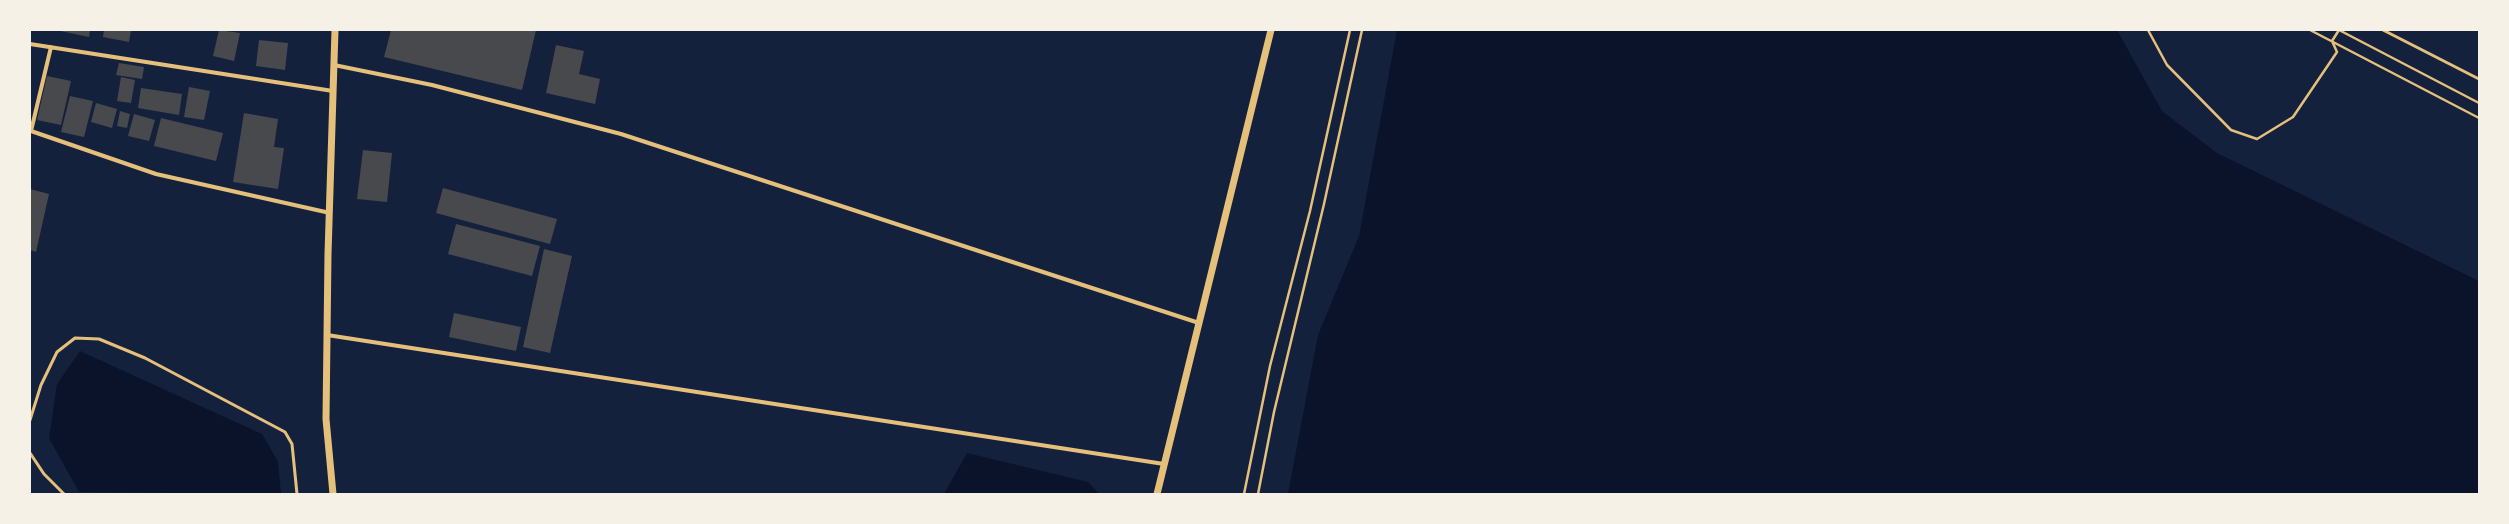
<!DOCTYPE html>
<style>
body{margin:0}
#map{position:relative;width:2509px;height:524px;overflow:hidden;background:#14213d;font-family:Jost,sans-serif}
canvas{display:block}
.frame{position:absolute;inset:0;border:31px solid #f6f1e7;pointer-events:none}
</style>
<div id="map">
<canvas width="2509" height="524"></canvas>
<div class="frame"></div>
</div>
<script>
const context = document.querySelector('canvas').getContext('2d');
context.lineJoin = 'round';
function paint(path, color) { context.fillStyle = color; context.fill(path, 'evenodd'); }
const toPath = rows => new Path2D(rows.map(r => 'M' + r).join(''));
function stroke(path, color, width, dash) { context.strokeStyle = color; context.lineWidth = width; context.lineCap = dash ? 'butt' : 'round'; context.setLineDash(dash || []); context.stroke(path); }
const water = toPath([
 [1397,30,2117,30,2162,111,2217,153,2479,281,2479,494,1288,494,1318,335,1359,236],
 [80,351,262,434,278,462,281,494,79,492,49,438,57,384],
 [967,453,1088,482,1099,494,944,494]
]);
const building = toPath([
 [56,30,90,30,89,37],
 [104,30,131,30,129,42,103,37],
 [219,30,240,33,234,61,213,56],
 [391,30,536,30,522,90,384,57],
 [259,40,288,43,285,70,256,66],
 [556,45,584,51,579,74,600,79,595,104,546,93],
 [119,63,144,67,142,79,116,75],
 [47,76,71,81,61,125,37,120],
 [121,77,135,80,131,103,117,101],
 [189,87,210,91,204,120,184,117],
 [141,88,182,94,179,115,138,108],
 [70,96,93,101,84,137,61,132],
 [96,103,117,109,112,128,91,122],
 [120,111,130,114,127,128,117,126],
 [244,113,278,119,274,147,284,148,278,189,233,182],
 [134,114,155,120,149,141,128,136],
 [161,118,223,133,216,161,154,146],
 [363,150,392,153,387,202,357,199],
 [443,188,557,219,550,244,436,213],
 [30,189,49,194,36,252,30,250],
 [456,224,540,246,532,276,448,254],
 [544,249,572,256,550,353,523,347],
 [454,313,521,327,516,351,449,337]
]);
const path = toPath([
 [2148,30,2167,65,2231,130,2257,139,2293,117,2337,52,2332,41,2339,30],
 [2310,30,2479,118],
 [2339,30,2479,103],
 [1244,494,1270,366,1310,211,1350,30],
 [1258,494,1274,412,1324,204,1362,30]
]);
const service = toPath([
 [2383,30,2479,79],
 [30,420,41,385,57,352,75,338,99,339,145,358,285,432,292,444,297,494],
 [30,453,44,474,64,494]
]);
const minor = toPath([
 [30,44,333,91],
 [51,47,31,131,156,174,330,213],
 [334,65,432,85,621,134,1199,323],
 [327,335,1164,464]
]);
const tertiary = toPath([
 [333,494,326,419,328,254,335,30],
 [1157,494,1271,30]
]);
paint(water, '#0b132b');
paint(building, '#48494c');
stroke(path, '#e5c07b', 2.5);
stroke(service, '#e5c07b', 3);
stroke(minor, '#e5c07b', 4);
stroke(tertiary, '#e5c07b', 7);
</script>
